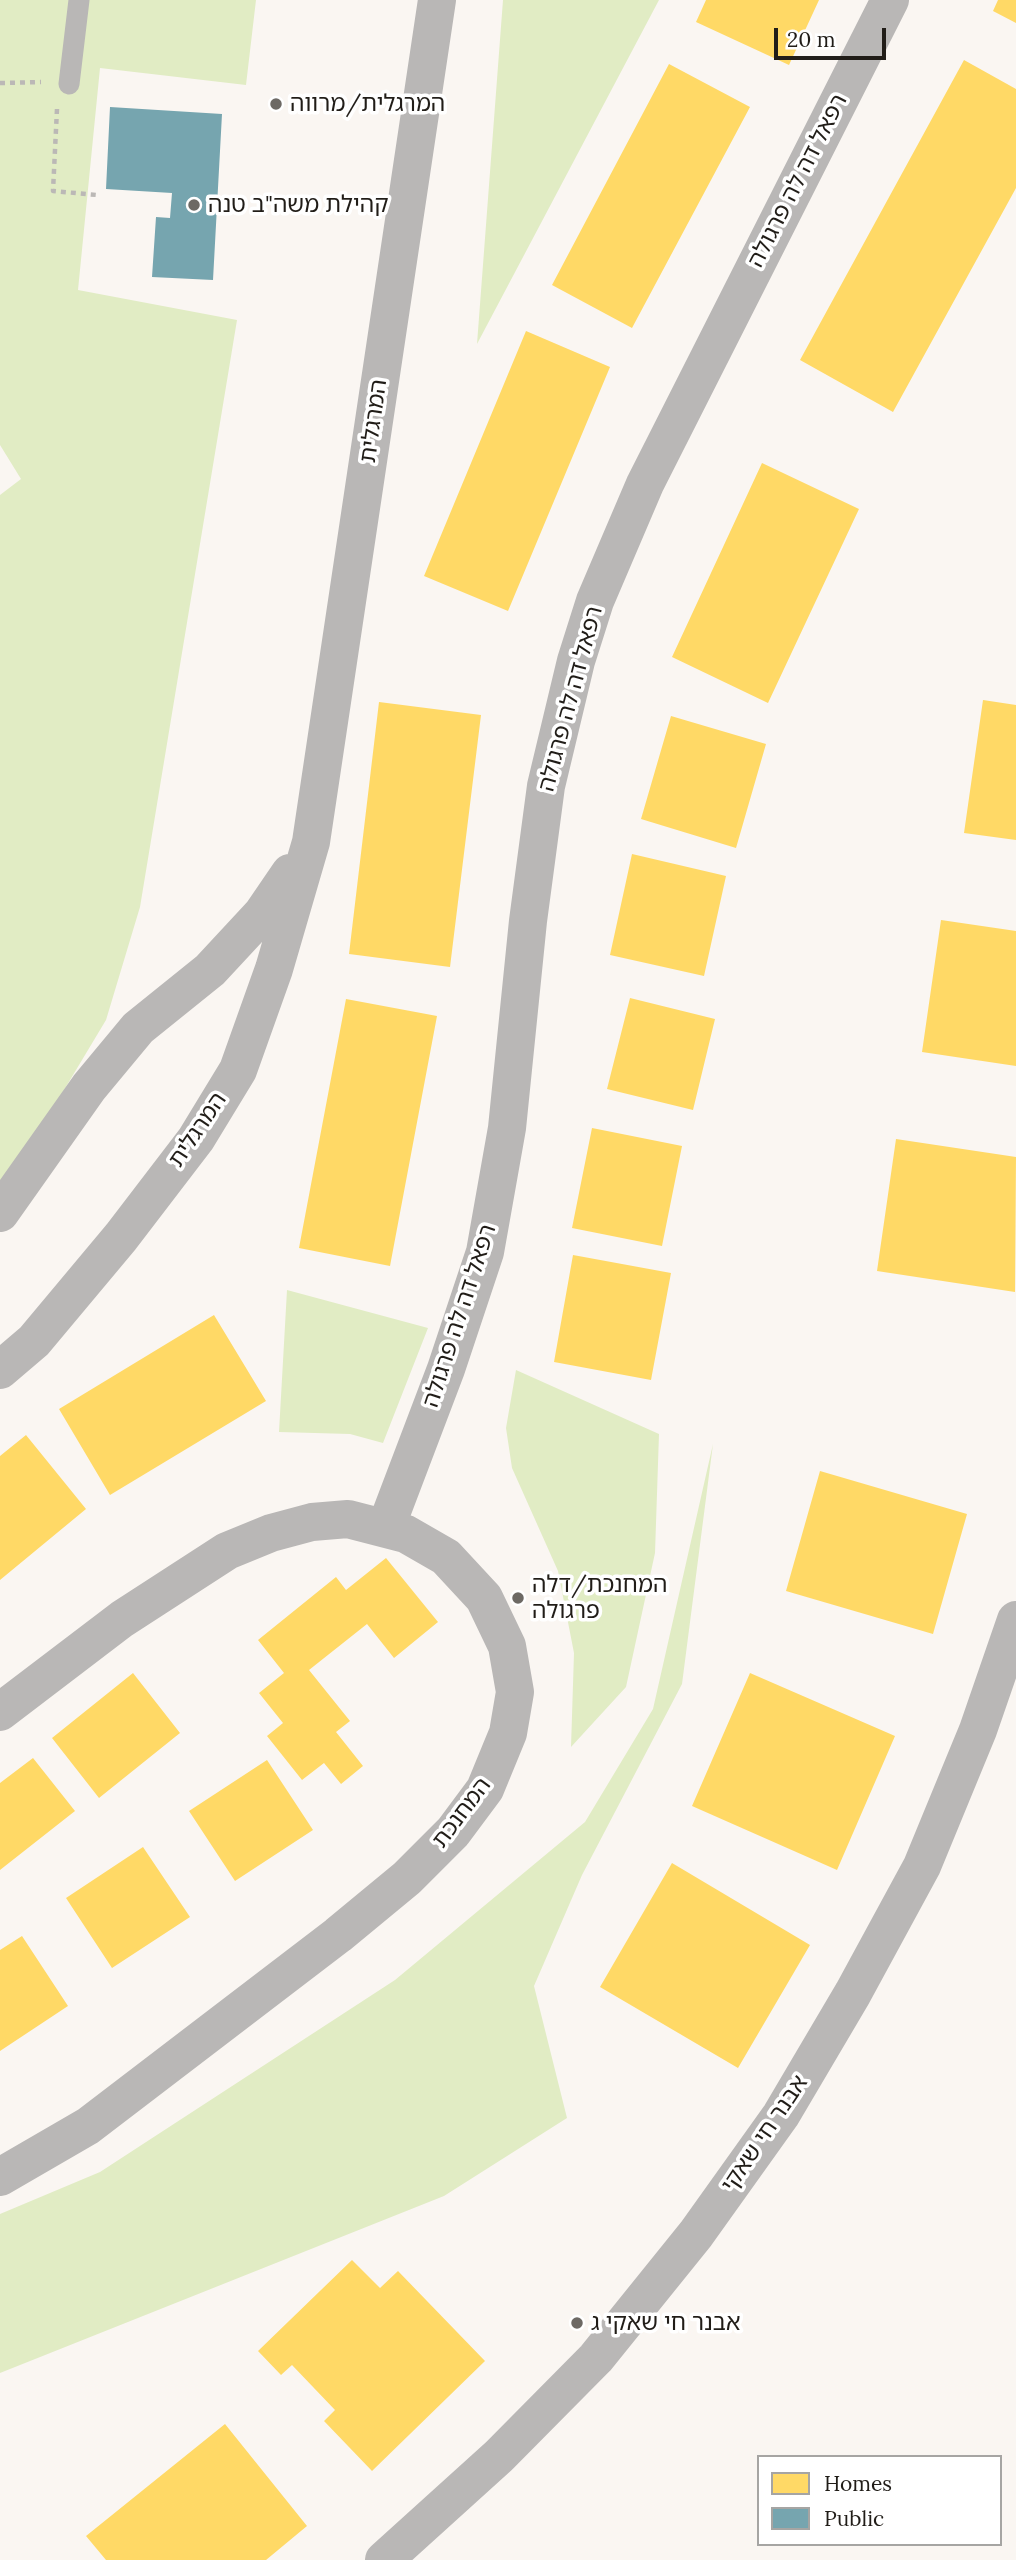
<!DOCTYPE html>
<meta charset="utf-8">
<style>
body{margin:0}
#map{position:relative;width:1016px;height:2560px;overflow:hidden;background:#faf6f2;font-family:Lora,serif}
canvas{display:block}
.legend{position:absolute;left:757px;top:2455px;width:245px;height:91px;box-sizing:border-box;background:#fff;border:2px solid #a6a5a3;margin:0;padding:9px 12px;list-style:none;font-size:21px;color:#211d18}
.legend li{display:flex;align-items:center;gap:14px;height:35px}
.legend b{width:35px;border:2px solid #a6a5a3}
.scale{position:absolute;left:774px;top:28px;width:112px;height:32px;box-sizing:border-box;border:4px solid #211d18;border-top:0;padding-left:9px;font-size:21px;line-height:24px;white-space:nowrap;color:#211d18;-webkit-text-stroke:5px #fff;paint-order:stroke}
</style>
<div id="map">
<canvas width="1016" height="2560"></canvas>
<ul class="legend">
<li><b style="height:19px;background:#ffd966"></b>Homes</li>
<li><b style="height:19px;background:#76a5af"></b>Public</li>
</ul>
<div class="scale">20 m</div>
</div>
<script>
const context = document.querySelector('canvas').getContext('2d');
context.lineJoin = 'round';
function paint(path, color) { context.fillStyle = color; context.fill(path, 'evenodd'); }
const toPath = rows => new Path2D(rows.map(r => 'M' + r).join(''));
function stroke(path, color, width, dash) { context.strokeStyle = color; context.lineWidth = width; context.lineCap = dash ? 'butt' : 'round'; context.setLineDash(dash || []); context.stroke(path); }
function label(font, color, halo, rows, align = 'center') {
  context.font = font + ' Lora,"Noto Sans Hebrew",serif'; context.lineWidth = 7; context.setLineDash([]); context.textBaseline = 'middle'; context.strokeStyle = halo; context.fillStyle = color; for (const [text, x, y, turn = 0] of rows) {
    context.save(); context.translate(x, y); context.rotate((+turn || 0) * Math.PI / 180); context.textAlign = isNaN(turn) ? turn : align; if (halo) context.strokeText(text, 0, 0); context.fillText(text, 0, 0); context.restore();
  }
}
const green = toPath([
 [0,0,256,0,246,85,100,68,78,290,237,320,140,907,106,1020,58,1100,0,1189,0,495,21,479,0,445],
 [503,0,659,0,477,344],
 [287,1290,428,1328,383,1443,350,1434,279,1432],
 [516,1370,659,1434,655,1553,626,1687,571,1747,574,1653,558,1571,512,1468,506,1428],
 [713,1444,682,1684,582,1875,534,1986,567,2118,444,2196,0,2373,0,2214,100,2172,395,1980,585,1822,653,1709]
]);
const homes = toPath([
 [706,0,819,0,789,65,696,22],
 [998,0,1016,0,1016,23,993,11],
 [964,60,1016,89,1016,188,893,412,800,360],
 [669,64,750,107,632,328,552,285],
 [526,331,610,367,508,611,424,576],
 [762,463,859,509,768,703,672,657],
 [983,700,1016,705,1016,840,964,833],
 [379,702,481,715,450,967,349,954],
 [671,716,766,744,736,848,641,819],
 [632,854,726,876,704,976,610,955],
 [941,920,1016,931,1016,1066,922,1052],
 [630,998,715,1019,693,1110,607,1089],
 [346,999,437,1016,390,1266,299,1248],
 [592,1128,682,1146,662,1246,572,1228],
 [896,1139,1016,1157,1015,1292,877,1271],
 [573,1255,671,1273,651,1380,554,1362],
 [214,1315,266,1401,110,1495,59,1409],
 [26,1435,86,1509,0,1580,0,1456],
 [820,1471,967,1514,933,1634,786,1591],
 [386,1558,438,1622,394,1658,367,1624,309,1670,350,1721,336,1732,363,1766,341,1784,324,1763,302,1780,267,1736,283,1723,259,1693,284,1673,258,1640,336,1577,346,1590],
 [133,1673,180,1733,99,1798,52,1738],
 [750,1673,895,1736,837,1870,692,1806],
 [33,1758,75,1811,0,1870,0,1783],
 [267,1760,313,1830,235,1881,189,1811],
 [143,1847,190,1917,112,1968,66,1898],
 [672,1863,810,1945,738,2068,600,1987],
 [22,1936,68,2006,0,2051,0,1950],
 [352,2260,380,2288,398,2271,485,2361,372,2471,324,2421,335,2410,292,2365,281,2375,258,2351],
 [225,2424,307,2526,266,2560,106,2560,86,2536]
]);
const public = toPath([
 [110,107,222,114,213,280,152,277,156,217,170,218,172,193,106,189]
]);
const path = toPath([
 [0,83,41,82],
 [57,109,53,191,97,195]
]);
const service = toPath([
 [69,84,79,0]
]);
const minor = toPath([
 [386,1527,446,1369,485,1252,507,1128,528,921,546,786,576,661,595,601,645,484,890,0],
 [0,1712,122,1619,227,1551,271,1533,312,1522,348,1519,406,1534,446,1557,484,1598,507,1646,515,1692,508,1733,485,1789,453,1832,407,1878,338,1935,88,2126,0,2177],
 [384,2560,499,2456,596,2358,696,2234,781,2115,853,1993,922,1866,978,1730,1016,1620]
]);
const tertiary = toPath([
 [0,1213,89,1087,138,1028,210,970,262,914,290,873],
 [0,1370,34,1341,121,1237,196,1139,238,1070,274,969,311,842,437,0]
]);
const markers = [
 [276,104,7,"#6d6964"],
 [194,205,7,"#6d6964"],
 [518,1598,7,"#6d6964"],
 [577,2323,7,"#6d6964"]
];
const poiNames = [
 ["המרגלית/מרווה",290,104],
 ["קהילת משה\"ב טנה",208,205],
 ["המחנכת/דלה",532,1585],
 ["פרגולה",532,1611],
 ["אבנר חי שאקי ג",591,2323]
];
const streetNames = [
 ["רפאל דה לה פרגולה",798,181,-63],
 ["המרגלית",374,421,-82],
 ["רפאל דה לה פרגולה",571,699,-75],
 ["המרגלית",198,1130,-56],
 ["רפאל דה לה פרגולה",460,1316,-72],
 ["המחנכת",462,1813,-53],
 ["אבנר חי שאקי",765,2134,-56]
];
paint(green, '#e1ecc4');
paint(homes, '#ffd966');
paint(public, '#76a5af');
stroke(path, '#bbb8b6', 4.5, [5, 5]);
stroke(service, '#b9b7b6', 21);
stroke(minor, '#b9b7b6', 38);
stroke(tertiary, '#b9b7b6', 38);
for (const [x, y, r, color] of markers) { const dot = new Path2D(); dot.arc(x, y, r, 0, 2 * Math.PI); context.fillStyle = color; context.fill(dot); stroke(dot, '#fff', 2.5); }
label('23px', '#211d18', '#fff', poiNames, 'left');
label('23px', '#211d18', '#fff', streetNames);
</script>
